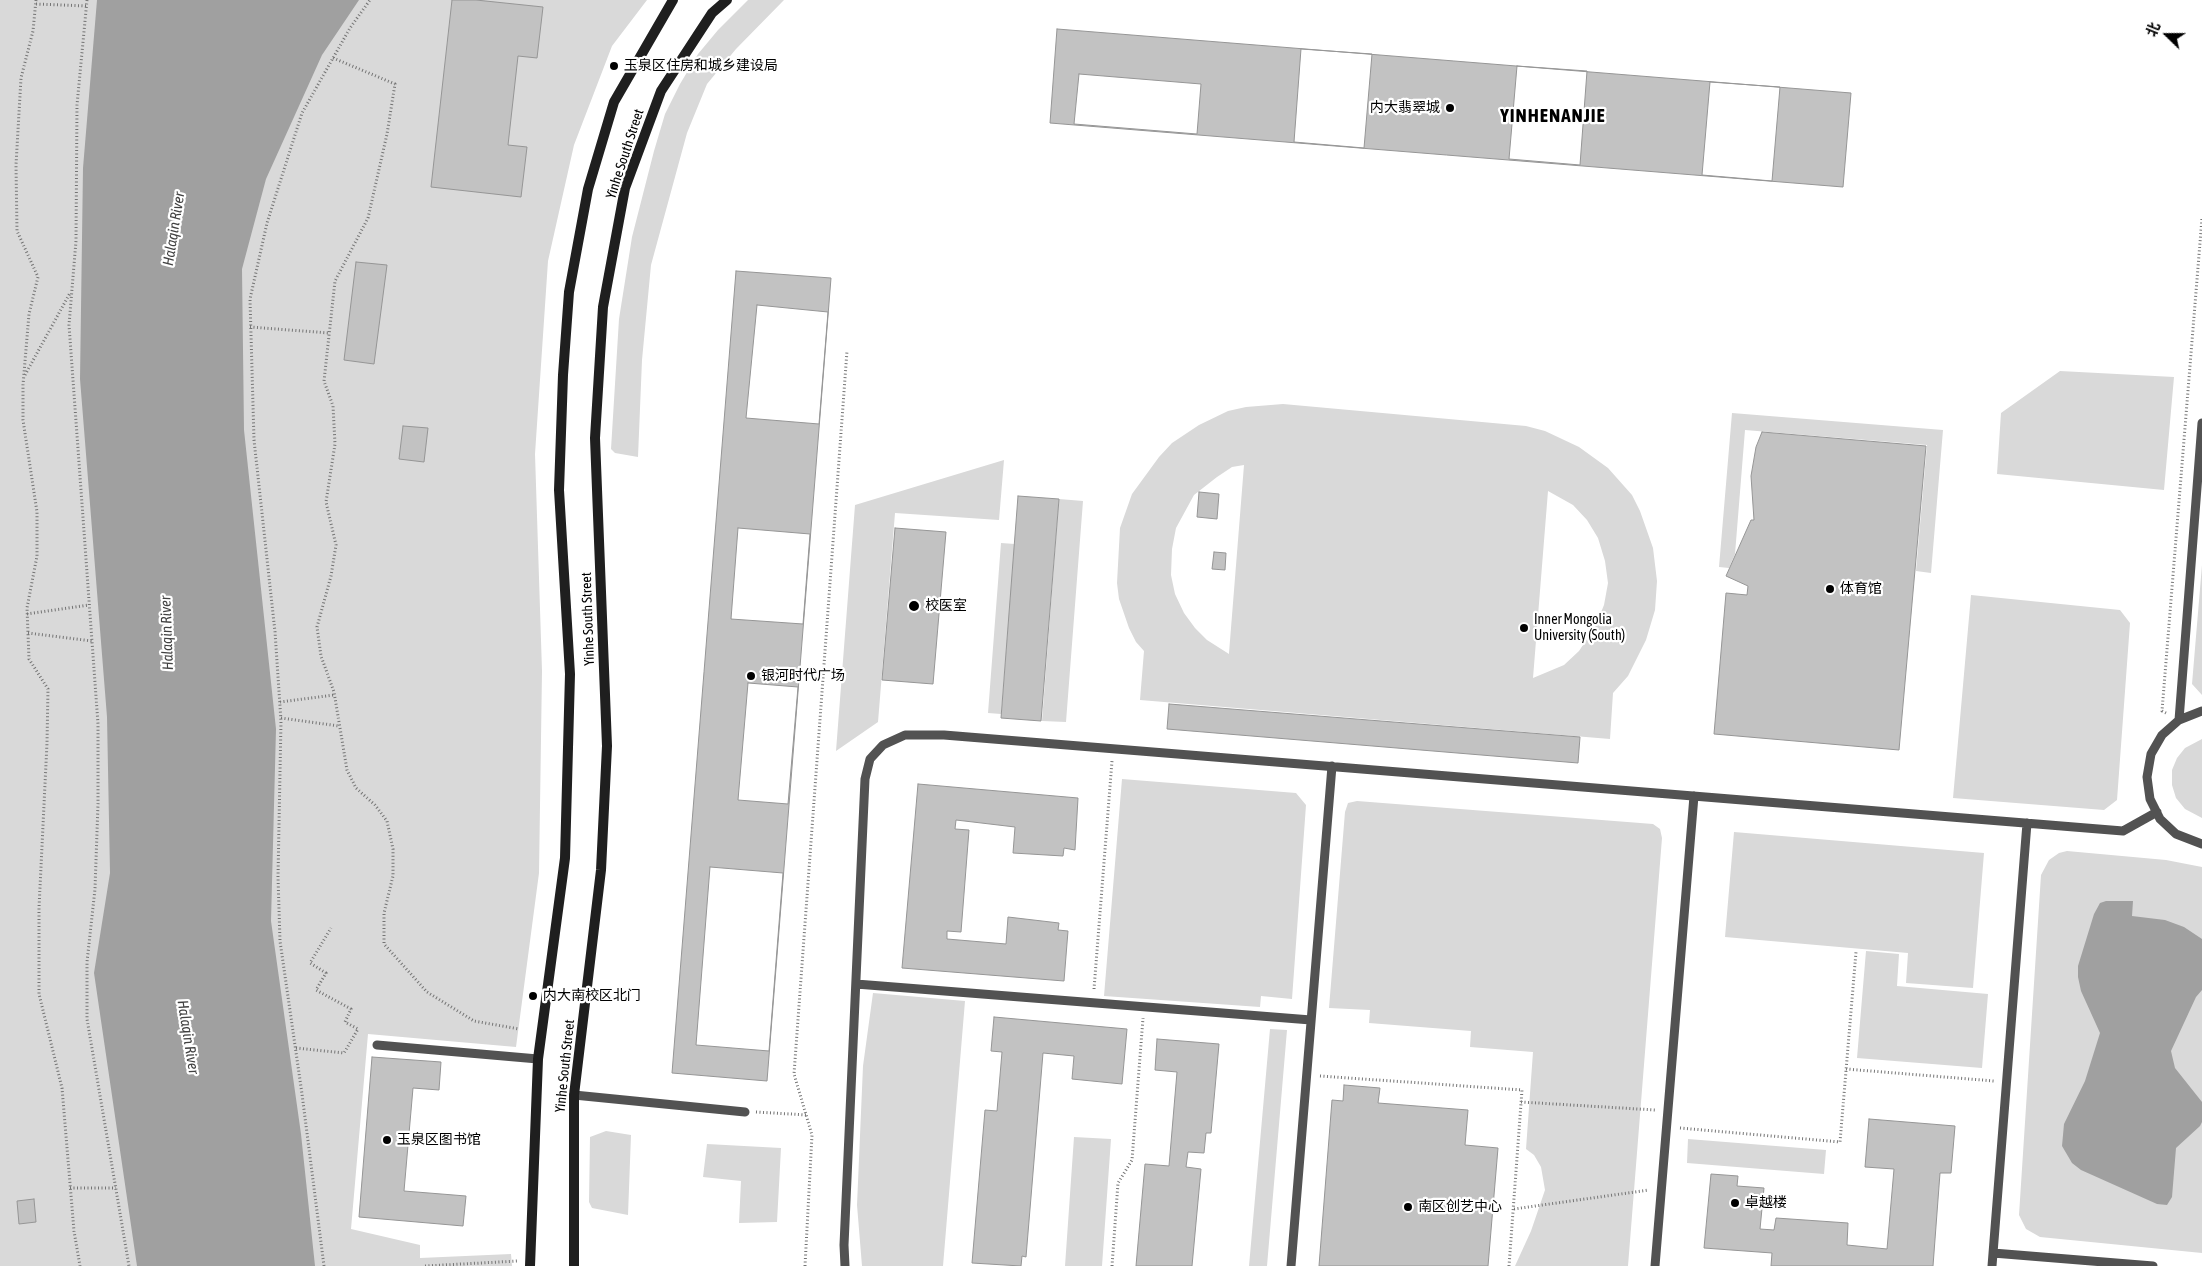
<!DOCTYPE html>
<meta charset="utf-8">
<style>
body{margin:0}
#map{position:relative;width:2202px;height:1266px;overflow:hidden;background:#fff;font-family:"Asap Condensed","Noto Sans SC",sans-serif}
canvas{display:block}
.north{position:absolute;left:2142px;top:10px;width:50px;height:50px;-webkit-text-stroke:4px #fff;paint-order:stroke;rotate:292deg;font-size:14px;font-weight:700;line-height:20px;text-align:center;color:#000}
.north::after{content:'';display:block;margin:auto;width:18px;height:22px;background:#000;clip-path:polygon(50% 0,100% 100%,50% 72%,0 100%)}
</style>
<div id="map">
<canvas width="2202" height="1266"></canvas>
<div class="north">北</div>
</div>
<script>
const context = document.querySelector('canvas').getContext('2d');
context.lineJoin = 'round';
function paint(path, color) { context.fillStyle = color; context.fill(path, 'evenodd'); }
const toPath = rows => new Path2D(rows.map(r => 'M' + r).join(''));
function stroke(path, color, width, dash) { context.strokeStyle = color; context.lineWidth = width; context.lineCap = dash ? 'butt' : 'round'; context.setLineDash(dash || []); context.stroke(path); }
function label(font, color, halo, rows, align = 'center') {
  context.font = font + ' "Asap Condensed","Noto Sans SC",sans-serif'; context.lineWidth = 4.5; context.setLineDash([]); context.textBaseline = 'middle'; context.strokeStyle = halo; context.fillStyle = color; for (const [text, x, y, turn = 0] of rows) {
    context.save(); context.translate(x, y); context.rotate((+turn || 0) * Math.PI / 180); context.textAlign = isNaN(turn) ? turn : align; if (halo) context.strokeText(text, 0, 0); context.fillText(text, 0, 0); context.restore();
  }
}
const green = toPath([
 [0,0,647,0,612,46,574,145,548,261,535,454,542,671,539,873,516,1047,368,1034,351,1229,420,1245,420,1258,511,1254,512,1266,0,1266],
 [748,0,784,0,736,49,707,84,687,133,651,265,642,360,638,457,615,453,611,449,619,319,632,237,654,151,665,114,680,84,698,54,718,30],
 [2060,371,2174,377,2164,490,1997,474,2001,413],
 [1283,404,1526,426,1545,431,1579,447,1608,468,1632,495,1640,511,1653,548,1657,581,1655,610,1646,640,1628,676,1613,693,1610,739,1140,700,1144,651,1136,642,1129,628,1119,599,1117,583,1120,528,1132,494,1159,457,1172,443,1199,425,1228,411,1246,407],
 [1244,465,1229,653,1229,654,1207,640,1195,628,1184,613,1175,594,1171,575,1172,549,1176,528,1194,495,1217,477,1232,467],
 [1548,491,1573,505,1587,520,1598,538,1605,561,1608,583,1604,605,1595,627,1579,651,1564,665,1533,678],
 [1732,413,1943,430,1931,573,1916,571,1927,445,1745,430,1735,554,1729,568,1719,567],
 [1004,460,999,520,895,513,878,722,836,751,855,505],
 [1059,499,1083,501,1066,722,1042,721],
 [1001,543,1015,544,1001,714,988,713],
 [2202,565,2202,695,2192,684],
 [1971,595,2120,610,2130,623,2117,800,2104,810,1953,798],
 [2202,739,2202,818,2185,809,2176,798,2172,785,2172,770,2177,758,2185,748],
 [1122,779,1296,793,1306,805,1292,999,1261,996,1260,1007,1104,996],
 [1357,801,1653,824,1660,829,1662,838,1628,1266,1515,1266,1531,1231,1545,1190,1541,1167,1534,1155,1526,1149,1533,1052,1470,1047,1471,1031,1369,1023,1370,1010,1329,1008,1345,812,1348,803],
 [1734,832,1984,853,1973,988,1906,983,1908,953,1725,937],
 [2067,851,2166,860,2202,867,2202,1253,2040,1237,2026,1229,2019,1215,2041,875,2049,860,2059,853],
 [1866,951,1899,954,1897,986,1988,994,1982,1068,1857,1058],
 [873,993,965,1001,943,1266,862,1266,857,1205,863,1066],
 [1270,1029,1287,1030,1267,1266,1249,1266],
 [606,1131,631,1135,628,1215,592,1208,589,1202,590,1137],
 [1074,1137,1111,1139,1102,1266,1065,1266],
 [1688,1139,1826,1150,1824,1174,1687,1163],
 [707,1144,781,1148,777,1222,739,1223,741,1181,703,1177]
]);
const water = toPath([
 [97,0,359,0,322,55,266,179,242,269,244,430,276,729,271,921,301,1134,315,1266,137,1266,94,973,110,873,107,717,80,379,83,168],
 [2106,901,2133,901,2132,916,2165,920,2184,927,2202,939,2202,990,2196,997,2171,1051,2175,1068,2202,1102,2202,1122,2200,1126,2176,1148,2172,1197,2167,1205,2157,1204,2081,1170,2072,1163,2062,1146,2064,1124,2085,1081,2100,1033,2081,991,2078,977,2078,966,2094,914,2100,903]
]);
const building = toPath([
 [452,0,476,0,543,7,537,58,518,56,508,145,527,147,521,197,431,187,452,0],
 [1057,29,1851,93,1843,187,1050,123,1057,29],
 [1301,49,1372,54,1364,148,1294,142,1301,49],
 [1517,66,1587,71,1580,165,1509,159,1517,66],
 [1079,74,1201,84,1197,134,1074,124,1079,74],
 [1710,82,1780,87,1772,181,1702,175,1710,82],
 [356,262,387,265,374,364,344,360,356,262],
 [736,271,831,278,767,1081,672,1073,736,271],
 [757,305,828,312,819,424,746,418,757,305],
 [403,426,428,428,424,462,399,459,403,426],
 [1762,432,1926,446,1899,750,1714,734,1726,593,1747,595,1748,586,1726,576,1751,520,1754,520,1751,476,1756,447,1762,432],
 [1199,492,1219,494,1217,519,1197,517,1199,492],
 [1018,496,1059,499,1041,721,1001,718,1018,496],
 [738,528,810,534,803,624,731,619,738,528],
 [895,528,946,532,933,684,882,680,895,528],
 [1214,552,1226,553,1225,570,1212,569,1214,552],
 [748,683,798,687,788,804,738,800,748,683],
 [1169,704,1580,737,1578,763,1167,729,1169,704],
 [918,784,1078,798,1075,850,1064,848,1063,856,1013,853,1015,827,956,820,955,829,969,830,961,932,947,931,947,939,1006,944,1008,917,1059,923,1058,930,1068,931,1064,981,902,968,918,784],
 [710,867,783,873,769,1051,696,1045,710,867],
 [994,1017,1127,1029,1122,1084,1072,1079,1074,1056,1043,1053,1026,1257,1022,1256,1021,1266,972,1263,985,1110,997,1111,1002,1052,991,1051,994,1017],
 [1157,1039,1219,1044,1211,1133,1206,1133,1204,1153,1188,1152,1186,1167,1201,1169,1192,1266,1136,1266,1145,1164,1169,1166,1177,1072,1155,1070,1157,1039],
 [372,1057,441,1062,439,1090,413,1088,404,1191,466,1196,463,1226,359,1217,372,1057],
 [1344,1085,1380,1088,1378,1103,1468,1110,1465,1145,1498,1148,1488,1266,1319,1266,1332,1100,1343,1101,1344,1085],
 [1869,1119,1955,1126,1951,1173,1940,1173,1933,1266,1771,1266,1772,1253,1704,1248,1711,1174,1738,1176,1737,1186,1764,1188,1760,1229,1774,1230,1776,1218,1848,1223,1847,1245,1887,1249,1894,1169,1865,1167,1869,1119],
 [34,1199,36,1222,19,1224,17,1201,34,1199]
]);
const path = toPath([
 [36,0,33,31,21,78,16,165,17,231,38,277,29,314,23,385,23,420,37,512,37,556,27,608,29,659,48,689,47,743,39,908,39,994,62,1088,74,1231,80,1266],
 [87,0,77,105,76,241,69,325,98,724,98,804,95,889,87,962,87,1019,129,1266],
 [36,4,87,6],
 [333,58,395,84,387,134,368,218,335,281,324,381,333,406,335,444,326,502,336,545,331,576,317,627,321,656,334,692,347,770,356,788,375,805,387,821,393,849,393,876,384,913,384,944,427,992,474,1021,519,1029],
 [250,327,329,333],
 [25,375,70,293],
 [27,614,89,605],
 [28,633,92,641],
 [280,702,334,695],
 [2166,713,2162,711,2202,218],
 [281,718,339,726],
 [1094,989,1112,761],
 [296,1048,344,1053,358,1029,345,1022,351,1009,316,990,326,973,310,963,331,928],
 [1846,1069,1994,1081],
 [1320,1076,1522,1090,1509,1266],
 [1521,1102,1655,1110],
 [756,1112,807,1115],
 [1680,1128,1840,1142,1856,952],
 [70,1188,116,1188],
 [1514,1209,1649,1190],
 [324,1266,302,1094,280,941,278,877,281,721,275,632,254,440,250,299,267,223,302,113,350,28,370,0],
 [425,1266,518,1261],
 [805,1266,812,1135,794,1074,847,351],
 [1112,1266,1118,1183,1132,1160,1143,1018]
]);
const lane = toPath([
 [2202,711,2179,720,2162,735,2151,754,2147,777,2150,799,2160,819,2176,834,2202,844],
 [2179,720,2202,423],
 [856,984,1311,1020],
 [377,1045,538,1059],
 [574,1095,745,1112],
 [1993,1253,2153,1266],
 [845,1266,844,1245,865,779,870,759,883,745,905,735,944,735,2123,831,2157,812],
 [1291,1266,1332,766],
 [1655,1266,1694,796],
 [1992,1266,2027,823]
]);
const secondary = toPath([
 [530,1266,538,1059,565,858,570,674,559,490,563,375,569,292,588,189,614,102,673,0],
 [574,1266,574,1095,601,870,607,746,595,438,603,307,625,188,661,91,712,13,727,0]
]);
const markers = [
 [614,66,5,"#000"],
 [1450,108,5,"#000"],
 [1830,589,5,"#000"],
 [914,606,6,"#000"],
 [1524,628,5,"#000"],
 [751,676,5,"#000"],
 [533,996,5,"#000"],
 [387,1140,5,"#000"],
 [1735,1203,5,"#000"],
 [1408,1207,5,"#000"]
];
const poiNames = [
 ["玉泉区住房和城乡建设局",624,66],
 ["内大翡翠城",1440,108,"right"],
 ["体育馆",1840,589],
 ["校医室",925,606],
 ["Inner Mongolia",1534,620],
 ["University (South)",1534,636],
 ["银河时代广场",761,676],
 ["内大南校区北门",543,996],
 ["玉泉区图书馆",397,1140],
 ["卓越楼",1745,1203],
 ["南区创艺中心",1418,1207]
];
const streetNames = [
 ["Yinhe South Street",625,154,-72],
 ["Yinhe South Street",588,619,-92],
 ["Yinhe South Street",565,1066,-84]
];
const waterNames = [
 ["Halaqin River",174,229,-81],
 ["Halaqin River",167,633,-92],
 ["Halaqin River",188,1037,81]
];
const districtNames = [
 ["YINHENANJIE",1553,116]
];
paint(green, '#d9d9d9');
paint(water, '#a0a0a0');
paint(building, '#c2c2c2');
stroke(building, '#969696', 1);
stroke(path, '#747474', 3, [1, 2.5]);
stroke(lane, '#525252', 9);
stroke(secondary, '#1f1f1f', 10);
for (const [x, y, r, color] of markers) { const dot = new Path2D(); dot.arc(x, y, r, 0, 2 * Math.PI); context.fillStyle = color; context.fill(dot); stroke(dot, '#fff', 2); }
label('14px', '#000', '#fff', poiNames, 'left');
label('14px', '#000', '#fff', streetNames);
label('italic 15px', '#414141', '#fff', waterNames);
context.letterSpacing = '1px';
label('bold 19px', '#000', '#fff', districtNames);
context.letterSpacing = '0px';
</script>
